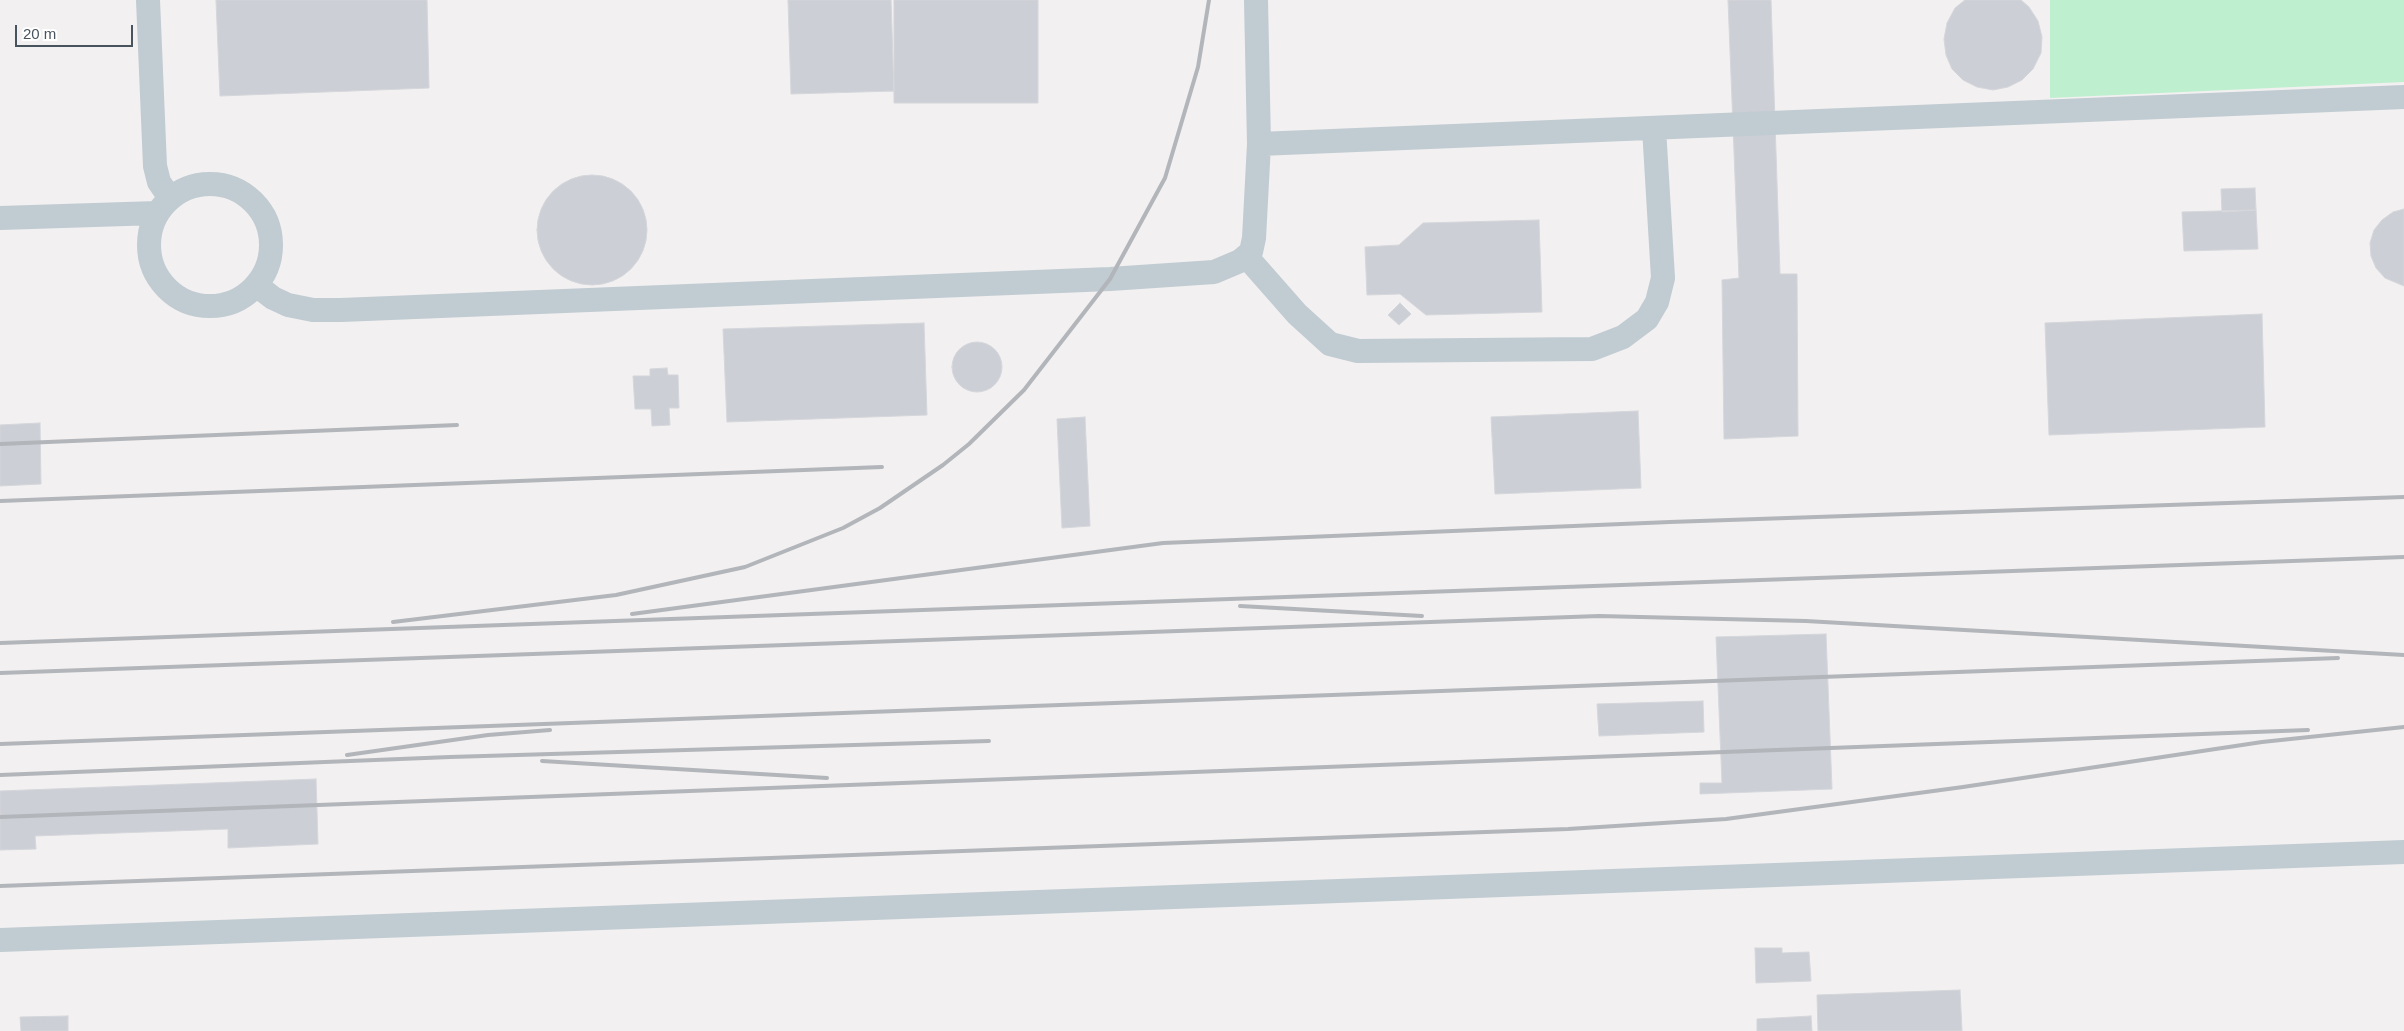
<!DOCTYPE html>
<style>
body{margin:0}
#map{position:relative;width:2404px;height:1031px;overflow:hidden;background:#f2f0f0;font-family:Helvetica,sans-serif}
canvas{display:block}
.scale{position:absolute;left:15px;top:25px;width:118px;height:22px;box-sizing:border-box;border:2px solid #47545e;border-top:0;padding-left:6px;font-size:15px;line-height:18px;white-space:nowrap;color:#47545e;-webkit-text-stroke:4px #fff;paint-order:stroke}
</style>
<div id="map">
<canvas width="2404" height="1031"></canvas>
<div class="scale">20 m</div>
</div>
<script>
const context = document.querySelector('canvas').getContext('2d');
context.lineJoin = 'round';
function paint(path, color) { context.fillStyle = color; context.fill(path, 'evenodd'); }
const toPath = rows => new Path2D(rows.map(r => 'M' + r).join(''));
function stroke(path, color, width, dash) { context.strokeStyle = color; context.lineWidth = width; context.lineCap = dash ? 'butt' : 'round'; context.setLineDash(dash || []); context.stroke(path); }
const green = toPath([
 [2050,0,2404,0,2404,82,2050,98]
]);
const building = toPath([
 [216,0,427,0,429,88,220,96,216,0],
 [788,0,891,0,894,91,791,94,788,0],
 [894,0,1038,0,1038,103,894,103,894,0],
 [1728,0,1771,0,1780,274,1797,274,1798,436,1724,439,1722,280,1739,278,1728,0],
 [1965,0,2021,0,2029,7,2038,21,2042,37,2041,53,2033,69,2022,80,2008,87,1993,90,1977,87,1963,80,1952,69,1946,55,1944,39,1947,23,1955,8,1965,0],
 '537 230a55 55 0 1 1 110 0a55 55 0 1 1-110 0Z',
 [2255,188,2256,210,2222,212,2221,189,2255,188],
 [2404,209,2404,286,2385,278,2376,268,2371,256,2370,243,2374,230,2382,220,2393,212,2404,209],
 [2256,210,2258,249,2184,251,2182,212,2256,210],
 [1539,220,1542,312,1426,315,1400,294,1367,295,1365,247,1399,245,1423,223,1539,220],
 [1400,303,1411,314,1399,325,1388,315,1400,303],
 [2262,314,2265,427,2049,435,2045,323,2262,314],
 [924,323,927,415,727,422,723,329,924,323],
 '952 367a25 25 0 1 1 50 0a25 25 0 1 1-50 0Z',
 [667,368,668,375,678,375,679,408,669,408,670,425,652,426,651,409,635,409,633,376,650,376,650,369,667,368],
 [1638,411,1641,488,1495,494,1491,417,1638,411],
 [1085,417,1090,526,1062,528,1057,419,1085,417],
 [40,423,41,484,0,486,0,425,40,423],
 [1826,634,1832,789,1700,794,1700,783,1722,783,1716,637,1826,634],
 [1703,701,1704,732,1599,736,1597,704,1703,701],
 [316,779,318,844,228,848,228,829,35,836,36,849,0,850,0,791,316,779],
 [1755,948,1782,948,1782,953,1809,952,1811,981,1756,983,1755,948],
 [1960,990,1962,1031,1818,1031,1817,995,1960,990],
 [68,1016,68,1031,21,1031,20,1017,68,1016],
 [1811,1016,1812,1031,1757,1031,1757,1019,1811,1016]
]);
const service = toPath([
 [148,0,155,166,159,182,170,198],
 [1259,144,2404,97],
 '149 245a61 61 0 1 1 122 0a61 61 0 1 1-122 0Z',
 [0,218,157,213],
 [1246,256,1297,314,1330,344,1358,351,1592,349,1623,337,1647,319,1657,302,1663,278,1654,128],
 [256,285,273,298,288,305,313,310,341,310,1110,279,1214,272,1240,261,1251,252,1254,238,1259,144,1256,0],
 [0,940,2404,852]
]);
const rail = toPath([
 [0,444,457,425],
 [0,501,882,467],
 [1240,606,1422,616],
 [632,614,1163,543,1670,522,2404,497],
 [393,622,616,595,745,567,843,528,880,508,943,465,969,444,1024,390,1110,279,1165,178,1198,67,1209,0],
 [0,643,2404,557],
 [0,673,1599,616,1806,621,2404,655],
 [0,744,2338,658],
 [347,755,488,735,550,730],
 [542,761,827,778],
 [0,775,450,757,989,741],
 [0,817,2308,730],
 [0,886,1568,829,1726,819,1963,787,2262,742,2404,727]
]);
paint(green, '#bef0d0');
paint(building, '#cccfd5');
stroke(building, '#d4d6db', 1);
stroke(service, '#c0cbd2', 24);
stroke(rail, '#b2b5ba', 4);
</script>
